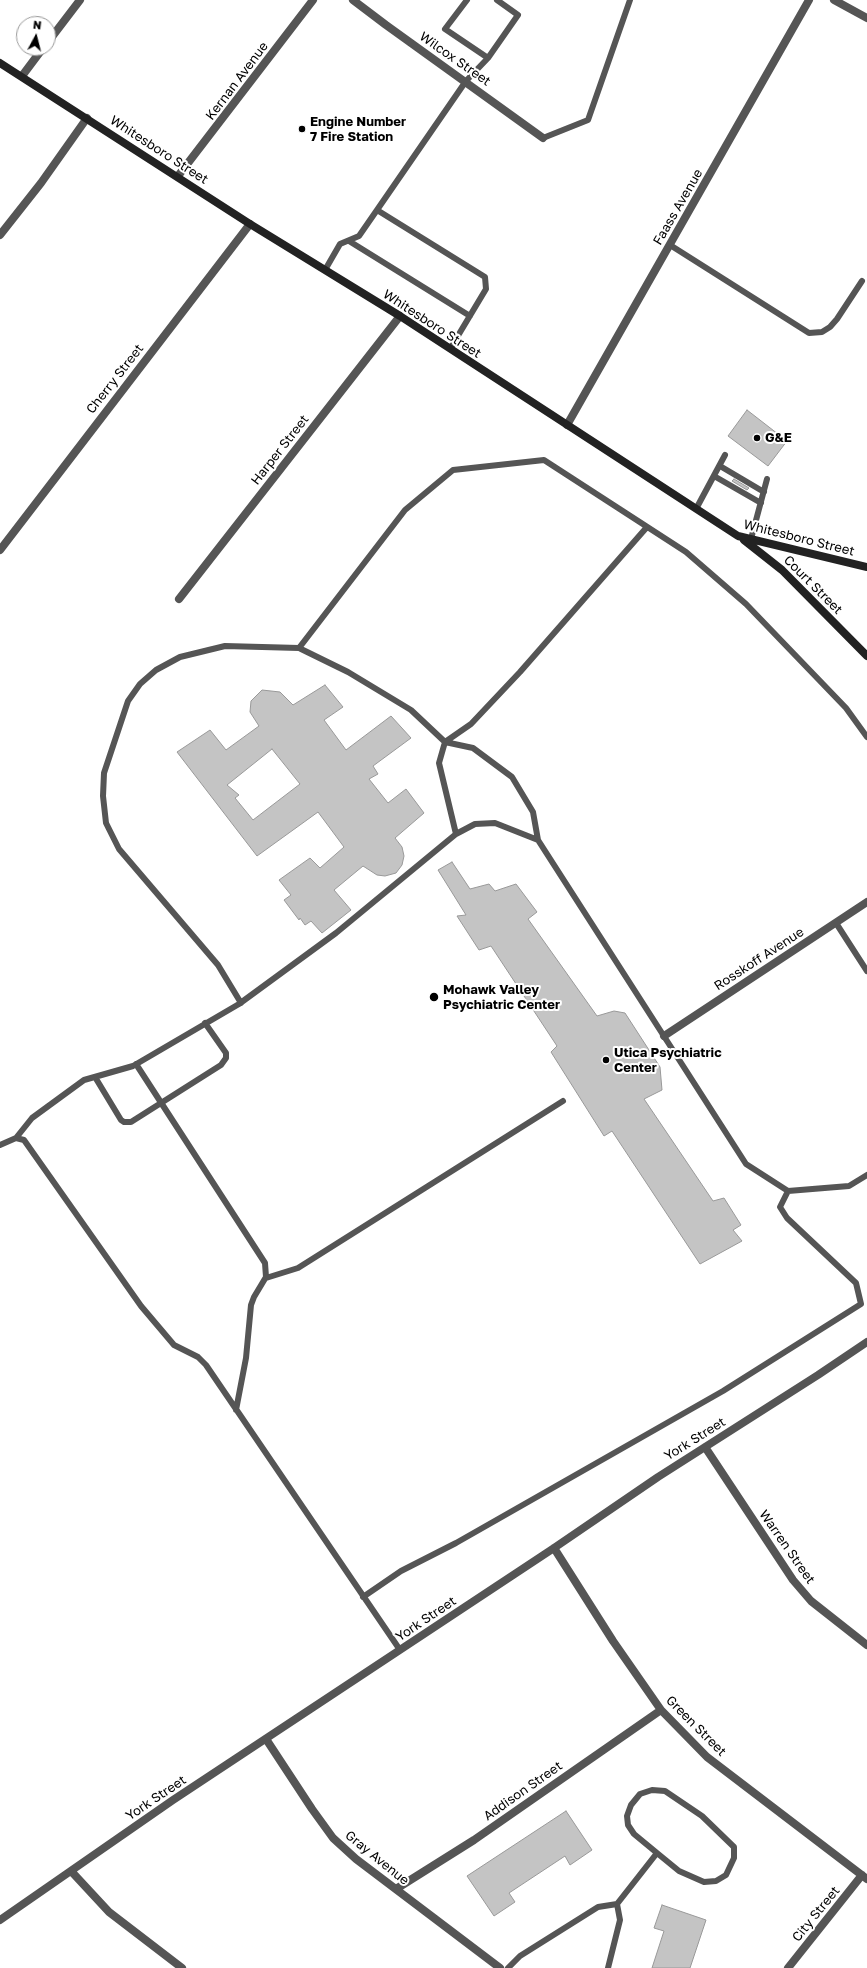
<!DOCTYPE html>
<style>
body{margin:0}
#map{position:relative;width:867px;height:1968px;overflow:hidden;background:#fff;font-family:"Golos Text",sans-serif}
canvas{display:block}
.north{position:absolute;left:16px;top:16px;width:40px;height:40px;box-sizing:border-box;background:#fff;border:1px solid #999;border-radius:50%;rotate:7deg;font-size:11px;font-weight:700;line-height:16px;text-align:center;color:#000}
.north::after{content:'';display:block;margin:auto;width:14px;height:18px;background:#000;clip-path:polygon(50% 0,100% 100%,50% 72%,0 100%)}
</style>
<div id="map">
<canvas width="867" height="1968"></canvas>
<div class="north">N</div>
</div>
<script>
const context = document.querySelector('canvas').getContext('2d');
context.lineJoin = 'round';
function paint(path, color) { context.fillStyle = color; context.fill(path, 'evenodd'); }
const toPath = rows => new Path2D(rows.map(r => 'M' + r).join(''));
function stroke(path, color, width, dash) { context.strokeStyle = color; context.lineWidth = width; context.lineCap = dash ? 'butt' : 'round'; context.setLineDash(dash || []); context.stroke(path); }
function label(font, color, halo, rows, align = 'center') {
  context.font = font + ' "Golos Text",sans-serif'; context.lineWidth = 4; context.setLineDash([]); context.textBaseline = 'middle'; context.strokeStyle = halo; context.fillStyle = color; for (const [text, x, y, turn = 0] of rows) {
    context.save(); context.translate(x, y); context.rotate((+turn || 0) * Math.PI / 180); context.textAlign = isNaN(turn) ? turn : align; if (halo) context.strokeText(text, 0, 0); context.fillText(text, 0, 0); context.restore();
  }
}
const building = toPath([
 [747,410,787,441,768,466,728,436,747,410],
 [734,479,749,488,747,490,732,481,734,479],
 [325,685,343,707,324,720,346,750,391,716,411,738,373,766,378,774,369,779,388,803,406,789,424,813,395,838,402,847,404,856,402,865,396,873,385,876,377,875,363,866,334,890,351,910,322,933,311,921,305,925,300,918,299,920,284,900,291,895,279,880,310,858,320,868,344,847,318,812,257,856,177,752,210,730,226,750,259,726,250,712,251,701,262,690,280,692,293,705,325,685],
 [272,749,300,784,253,820,235,798,239,795,227,785,272,749],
 [452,862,470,889,489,884,495,891,516,884,537,912,528,919,597,1016,614,1011,625,1013,660,1067,662,1090,644,1099,713,1201,724,1198,741,1225,733,1230,742,1241,700,1264,612,1131,604,1136,551,1052,557,1046,491,946,479,950,457,916,466,915,438,870,452,862],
 [566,1811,592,1850,570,1865,565,1856,509,1893,515,1902,494,1916,467,1876,566,1811],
 [662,1905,706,1920,690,1968,652,1968,664,1931,654,1928,662,1905]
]);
const lane = toPath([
 [467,0,445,29,488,58],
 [543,138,588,120,630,0],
 [377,210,466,81,488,58,518,15,497,0],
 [349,241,470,316],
 [670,245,809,333,822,332,830,327,837,319,862,281],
 [325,270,340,244,359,236,377,210,485,277,486,289,450,349],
 [720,466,764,492],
 [714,476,761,503],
 [696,509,725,455],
 [751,539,767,479],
 [299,648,405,510,453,470,544,460,686,552,746,604,846,708,867,737],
 [456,834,439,763,445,742,473,748,512,777,533,812,538,840],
 [836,923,867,971],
 [241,1003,218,965,119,849,106,823,103,796,104,773,128,701,140,684,156,670,180,657,225,646,299,648,348,672,411,710,445,742,471,724,520,672,647,527],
 [136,1064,265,1263,266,1277,254,1297,251,1305,246,1358,236,1410],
 [95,1077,121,1120,124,1122,131,1122,221,1065,226,1058,226,1053,205,1023],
 [16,1138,32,1118,84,1080,133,1066,239,1004,336,933,456,834,475,824,495,823,538,840,746,1164,788,1191,849,1186,867,1175],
 [0,1145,16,1138,24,1140,141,1306,174,1345,198,1357,206,1365,400,1650],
 [266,1278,298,1268,563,1101],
 [363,1597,401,1571,456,1543,723,1391,861,1304,856,1283,787,1218,780,1207,788,1191],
 [617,1904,657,1853,634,1834,628,1825,627,1816,631,1805,640,1794,652,1790,665,1791,702,1816,734,1847,734,1858,726,1875,716,1881,704,1882,679,1871,657,1853],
 [508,1968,520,1956,598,1907,617,1904,620,1920,608,1968]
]);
const street = toPath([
 [353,0,386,25,543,138],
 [834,0,867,18],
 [48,42,80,0],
 [22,76,43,48],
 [178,176,313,0],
 [0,235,41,183,87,118],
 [567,425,809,0],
 [0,550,250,224],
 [179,599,400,316],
 [664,1036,867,902],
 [705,1447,793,1580,811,1601,867,1645],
 [554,1548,613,1641,661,1710,707,1757,867,1879],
 [266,1739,312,1809,333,1838,356,1859,500,1968],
 [71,1871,109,1912,182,1968],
 [396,1889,474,1840,661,1710],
 [0,1920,173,1800,554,1548,658,1477,818,1375,867,1342],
 [788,1968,862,1875]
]);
const secondary = toPath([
 [0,63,250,224,400,316,738,536,867,567],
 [744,540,782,570,867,656]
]);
const markers = [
 [302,129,4,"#000"],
 [757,438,4,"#000"],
 [434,997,5,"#000"],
 [606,1060,4,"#000"]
];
const streetNames = [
 ["Wilcox Street",455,59,35],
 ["Kernan Avenue",237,81,-53],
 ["Whitesboro Street",159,150,33],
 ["Faass Avenue",678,207,-60],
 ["Whitesboro Street",432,324,33],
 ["Cherry Street",115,379,-52],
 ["Harper Street",280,450,-52],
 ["Whitesboro Street",799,538,14],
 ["Court Street",813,585,45],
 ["Rosskoff Avenue",759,959,-33],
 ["York Street",695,1439,-32],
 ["Warren Street",787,1547,55],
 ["York Street",426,1619,-34],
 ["Green Street",696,1726,45],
 ["Addison Street",523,1791,-35],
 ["York Street",156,1798,-34],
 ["Gray Avenue",377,1858,39],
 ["City Street",816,1914,-51]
];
const poiNames = [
 ["Engine Number",310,122],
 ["7 Fire Station",310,137],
 ["G&E",765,438],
 ["Mohawk Valley",443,990],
 ["Psychiatric Center",443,1005],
 ["Utica Psychiatric",614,1053],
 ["Center",614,1068]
];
paint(building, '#c4c4c4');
stroke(building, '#999', 1);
stroke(lane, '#555', 6);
stroke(street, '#555', 8);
stroke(secondary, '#222', 8);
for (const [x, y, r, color] of markers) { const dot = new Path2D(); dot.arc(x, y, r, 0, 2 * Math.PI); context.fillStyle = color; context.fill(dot); stroke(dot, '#fff', 1.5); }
label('13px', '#000', '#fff', streetNames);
label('bold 13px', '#000', '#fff', poiNames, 'left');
</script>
